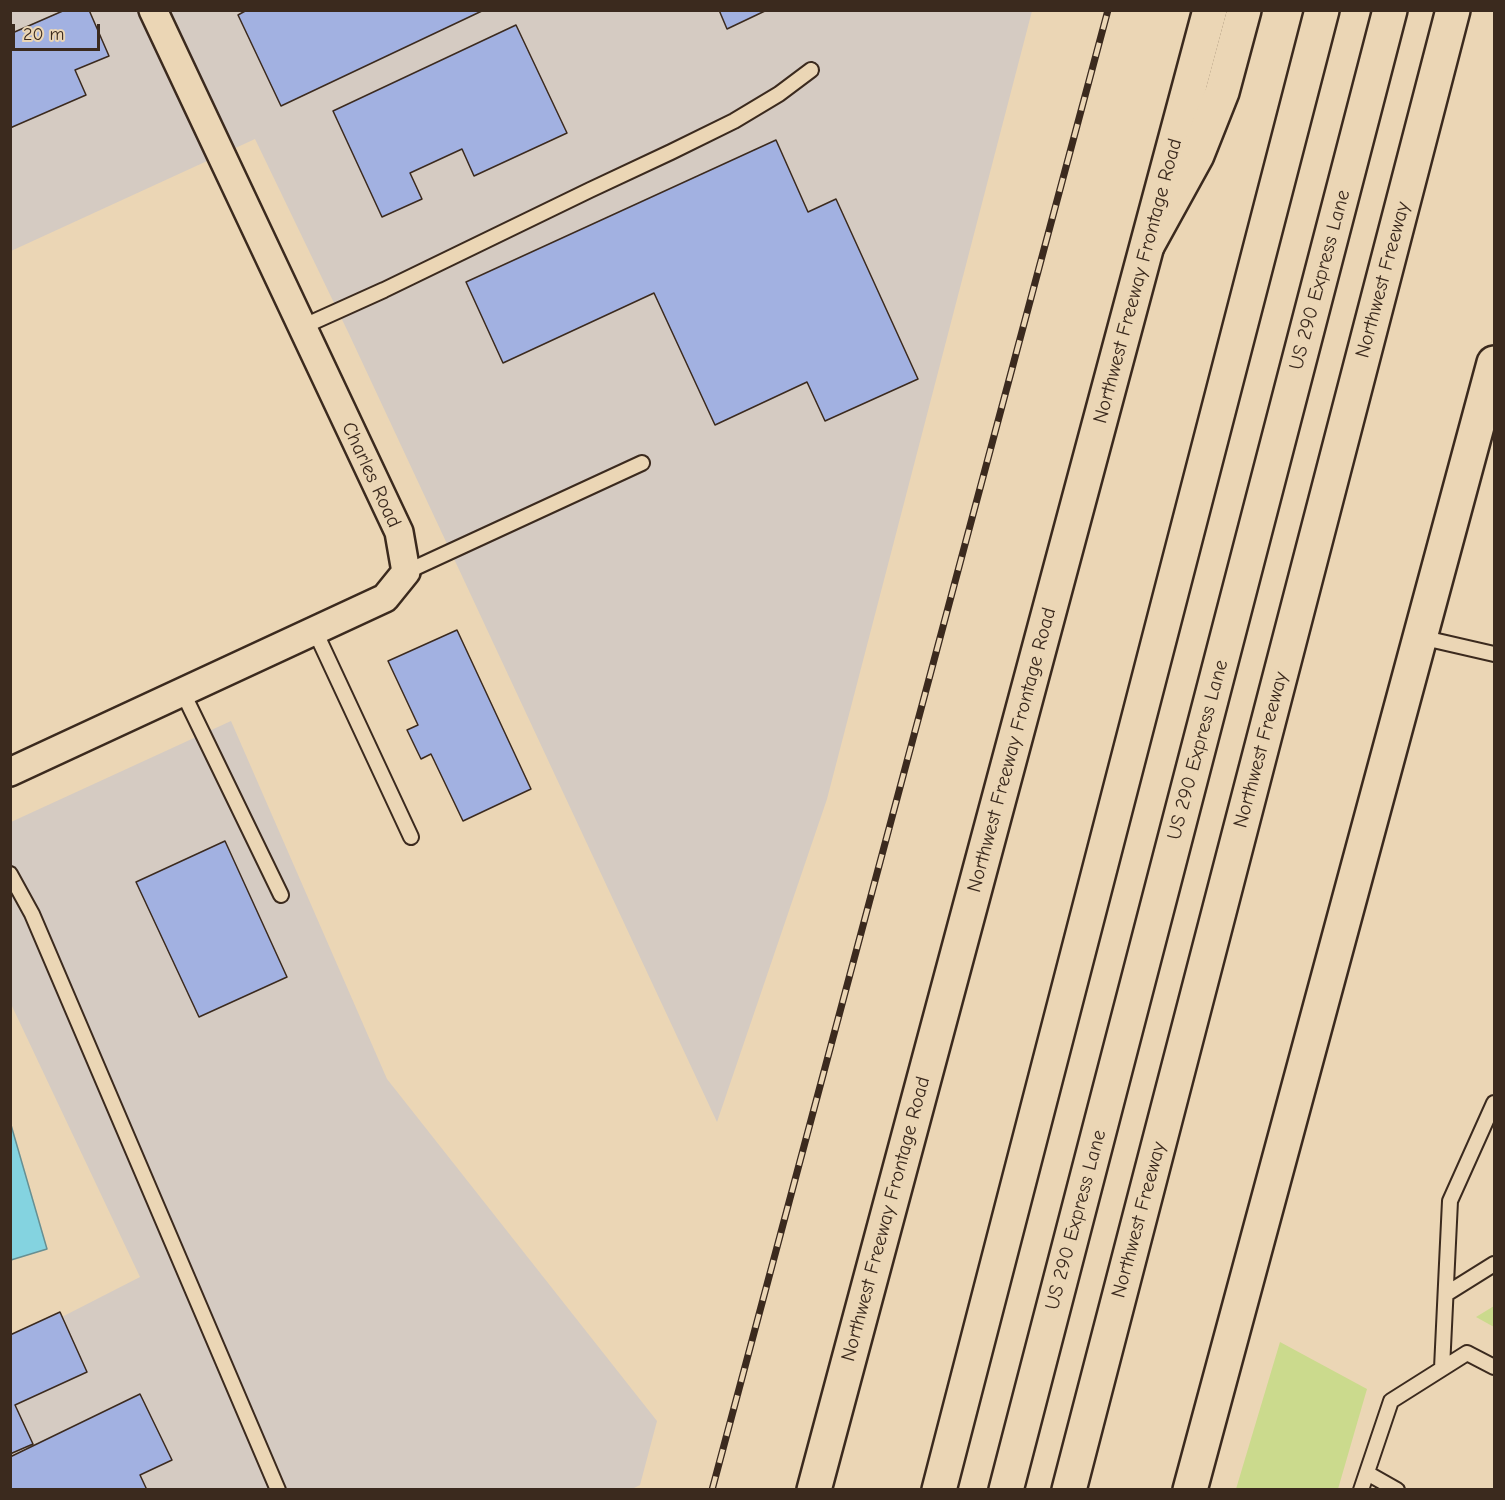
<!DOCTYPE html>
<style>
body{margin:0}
#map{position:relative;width:1505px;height:1500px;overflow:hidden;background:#ebd6b5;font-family:"Comic Neue",sans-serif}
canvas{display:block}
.frame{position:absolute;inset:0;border:12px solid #3b2a1e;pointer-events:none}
.scale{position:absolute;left:12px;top:24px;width:88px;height:27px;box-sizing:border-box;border:3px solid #3b2a1e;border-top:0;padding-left:8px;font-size:18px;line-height:21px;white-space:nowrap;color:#3b2a1e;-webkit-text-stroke:4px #ebd6b5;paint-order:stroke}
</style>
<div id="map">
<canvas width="1505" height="1500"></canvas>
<div class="frame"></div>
<div class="scale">20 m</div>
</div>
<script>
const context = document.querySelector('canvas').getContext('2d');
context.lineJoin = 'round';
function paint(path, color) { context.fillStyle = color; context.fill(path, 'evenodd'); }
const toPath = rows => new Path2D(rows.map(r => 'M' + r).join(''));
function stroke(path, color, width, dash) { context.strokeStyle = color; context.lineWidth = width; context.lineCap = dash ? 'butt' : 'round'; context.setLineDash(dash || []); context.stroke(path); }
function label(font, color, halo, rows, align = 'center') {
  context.font = font + ' "Comic Neue",sans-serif'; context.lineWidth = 5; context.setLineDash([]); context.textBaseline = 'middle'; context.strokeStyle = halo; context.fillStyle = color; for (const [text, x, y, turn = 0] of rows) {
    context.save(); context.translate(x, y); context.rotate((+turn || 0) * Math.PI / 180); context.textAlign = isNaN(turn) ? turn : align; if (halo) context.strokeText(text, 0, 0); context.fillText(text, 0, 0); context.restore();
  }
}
const built = toPath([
 [10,11,1032,11,827,799,717,1122,349,334,255,139,11,251],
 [231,721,387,1079,657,1421,640,1485,630,1490,11,1489,11,1343,140,1277,11,1004,11,822]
]);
const green = toPath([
 [1494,1306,1494,1327,1476,1317],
 [1280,1342,1367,1389,1338,1489,1236,1489]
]);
const water = toPath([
 [11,1125,47,1249,11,1260,10,1260,11,1125]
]);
const building = toPath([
 [65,10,89,10,109,56,75,70,86,95,10,128,10,34,65,10],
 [247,10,484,10,281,106,238,15,247,10],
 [719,10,767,10,727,29,719,10],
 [516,25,567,133,474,176,462,149,410,173,422,199,382,217,333,111,516,25],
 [776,140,808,212,836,199,918,379,825,421,807,382,715,425,654,293,503,363,466,282,776,140],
 [457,630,531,789,463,821,431,754,421,759,407,730,418,725,388,661,457,630],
 [225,841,287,977,199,1017,136,882,225,841],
 [60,1312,87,1372,15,1405,33,1444,10,1454,10,1335,60,1312],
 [140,1394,172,1460,140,1475,147,1490,10,1490,10,1457,140,1394]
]);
const lane = toPath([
 [302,327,384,290,590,190,671,152,734,121,779,94,811,70],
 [406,572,642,463],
 [315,631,411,837],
 [1420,637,1494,654],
 [183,693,281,895],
 [10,874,32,914,278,1490],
 [1446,1294,1494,1264],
 [1442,1368,1450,1201,1494,1103],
 [1367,1473,1397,1490],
 [1361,1490,1391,1401,1467,1353,1494,1367]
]);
const street = toPath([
 [10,772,385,598,406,572,399,532,153,10]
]);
const secondary = toPath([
 [814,1490,1210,10],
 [1190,1490,1494,363]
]);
const highway = toPath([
 [1148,244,1197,155,1222,92,1244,10],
 [939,1490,1322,10],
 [1006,1490,1390,10],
 [1069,1490,1453,10]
]);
const rail = toPath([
 [712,1490,1108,10]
]);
const streetNames = [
 ["US 290 Express Lane",1320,280,-75],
 ["Northwest Freeway",1383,280,-75],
 ["Northwest Freeway Frontage Road",1138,281,-75],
 ["Charles Road",371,475,65],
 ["Northwest Freeway Frontage Road",1012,750,-75],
 ["US 290 Express Lane",1198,750,-75],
 ["Northwest Freeway",1261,750,-75],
 ["Northwest Freeway Frontage Road",886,1219,-75],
 ["US 290 Express Lane",1076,1220,-75],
 ["Northwest Freeway",1139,1220,-75]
];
paint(built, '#d5cbc2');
paint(green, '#cbda8d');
paint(water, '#84d3e0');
stroke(water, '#678f92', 1.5);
paint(building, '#a2b1e1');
stroke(building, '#3b2a1e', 1.5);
stroke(lane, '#3b2a1e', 18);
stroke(street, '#3b2a1e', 32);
stroke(secondary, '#3b2a1e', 38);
stroke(highway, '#3b2a1e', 38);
stroke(lane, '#ebd6b5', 14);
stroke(street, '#ebd6b5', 27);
stroke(secondary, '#ebd6b5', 33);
stroke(highway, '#ebd6b5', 33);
stroke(rail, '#3b2a1e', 7);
stroke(rail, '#ebd6b5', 4.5, [14]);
label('20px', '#3b2a1e', '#ebd6b5', streetNames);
</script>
